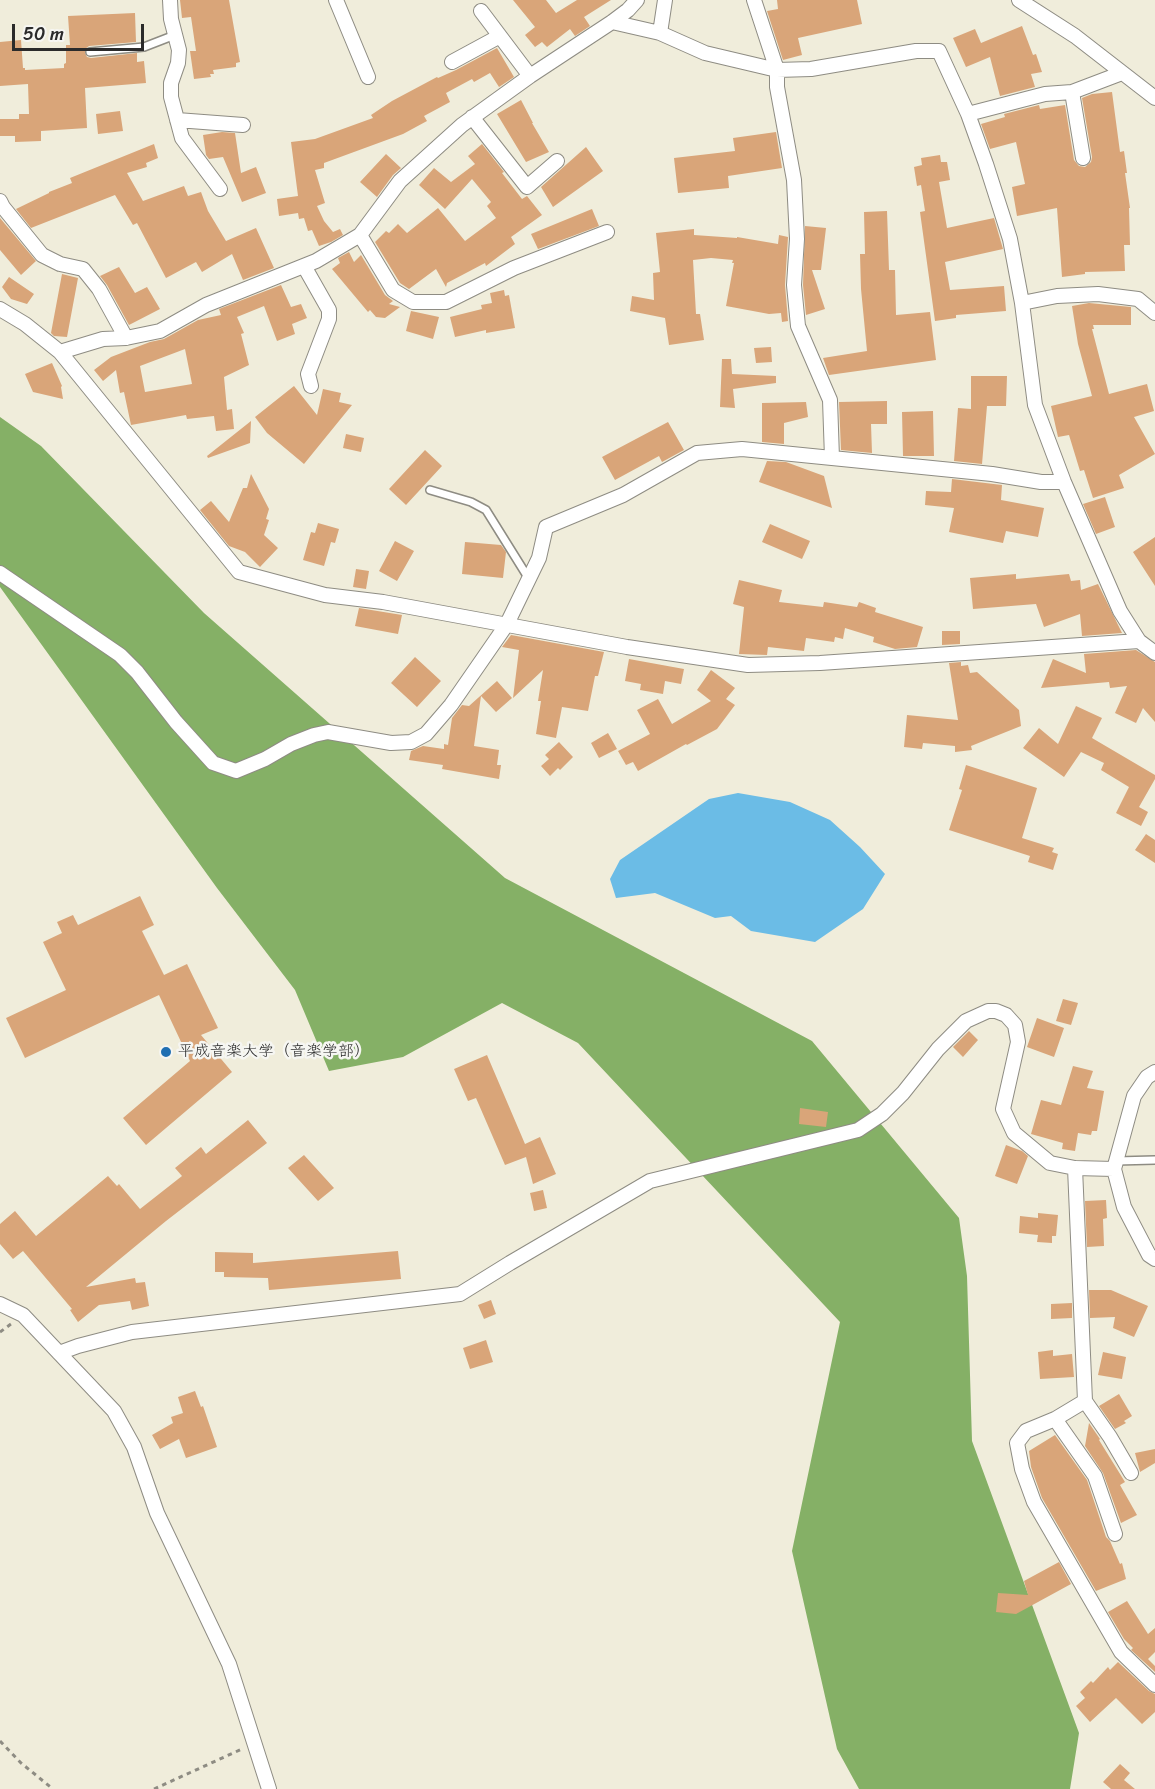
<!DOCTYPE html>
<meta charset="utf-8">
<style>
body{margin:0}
#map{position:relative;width:1155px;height:1789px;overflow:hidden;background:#f0eddb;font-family:Sriracha,sans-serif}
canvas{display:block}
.scale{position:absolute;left:12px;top:24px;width:132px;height:27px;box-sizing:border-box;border:3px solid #2b2b2b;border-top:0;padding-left:8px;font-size:18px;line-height:21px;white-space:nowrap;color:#2b2b2b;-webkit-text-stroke:4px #f6f6f2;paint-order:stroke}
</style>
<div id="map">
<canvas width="1155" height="1789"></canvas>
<div class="scale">50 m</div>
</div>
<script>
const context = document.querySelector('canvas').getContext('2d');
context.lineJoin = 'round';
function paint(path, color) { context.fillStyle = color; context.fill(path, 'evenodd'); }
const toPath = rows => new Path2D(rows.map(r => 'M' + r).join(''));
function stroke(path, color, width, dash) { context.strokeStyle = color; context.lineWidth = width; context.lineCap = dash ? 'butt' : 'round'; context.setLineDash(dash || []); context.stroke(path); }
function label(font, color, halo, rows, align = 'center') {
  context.font = font + ' Sriracha,"Klee One",sans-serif'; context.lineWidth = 5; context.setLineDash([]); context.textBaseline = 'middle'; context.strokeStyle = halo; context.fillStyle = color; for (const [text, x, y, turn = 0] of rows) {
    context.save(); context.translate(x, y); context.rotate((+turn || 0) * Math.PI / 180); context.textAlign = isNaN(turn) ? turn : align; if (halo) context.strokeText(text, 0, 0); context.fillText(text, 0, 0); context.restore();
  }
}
const forest = toPath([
 [0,417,41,446,204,613,505,878,812,1041,959,1218,967,1276,972,1441,1079,1733,1070,1789,859,1789,837,1749,792,1551,840,1322,578,1043,502,1003,403,1057,329,1071,295,990,217,888,0,587]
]);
const water = toPath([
 [738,793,790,802,830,820,860,847,885,874,863,909,815,942,751,931,731,916,715,918,655,893,616,898,610,879,620,860,709,799]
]);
const building = toPath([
 [180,0,229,0,240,62,236,63,236,67,213,70,214,74,210,74,211,77,194,79,190,51,196,51,191,17,182,18],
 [513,0,546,0,556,13,577,0,611,0,584,17,590,26,575,36,570,29,547,47,542,42,535,47,525,35,535,27],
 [777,0,857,0,862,24,798,38,802,55,783,60,767,11,778,9],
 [135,13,136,42,89,46,85,49,85,53,87,57,91,58,137,53,137,62,144,61,146,83,85,88,87,128,41,131,41,141,15,142,15,136,0,136,0,119,19,119,19,114,29,114,28,84,0,86,0,42,21,40,23,68,25,68,25,70,64,68,64,64,66,63,66,45,70,45,68,16],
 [1022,26,1033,55,1036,54,1042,72,1031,74,1035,87,1000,96,990,57,966,67,953,38,975,29,981,43],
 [497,48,514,77,499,87,490,73,474,82,472,79,446,93,450,102,424,116,427,121,403,134,324,163,324,168,315,170,325,203,317,206,324,221,333,232,340,229,343,235,331,242,319,246,312,230,308,231,304,218,299,219,298,213,279,216,277,199,298,196,291,142,315,139,373,118,371,115,392,101,437,77,438,78,456,70],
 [1112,92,1120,152,1124,151,1127,173,1125,173,1130,208,1129,208,1130,245,1124,245,1125,271,1085,272,1085,274,1062,277,1057,208,1017,216,1012,187,1025,184,1016,142,990,149,981,124,1005,117,1004,114,1039,105,1040,109,1065,105,1074,160,1079,166,1085,167,1091,162,1092,157,1082,98,1092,94],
 [521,100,533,123,532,123,549,152,526,162,497,114],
 [120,111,123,131,98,134,96,114],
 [222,132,235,133,241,173,256,167,266,193,242,202,223,157,209,159,206,155,203,135],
 [776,132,782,168,728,176,729,188,678,193,674,158,735,151,733,138],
 [154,144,158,158,146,163,147,167,127,173,143,201,184,186,188,196,201,192,208,211,226,241,256,228,274,268,243,280,232,254,202,272,196,262,166,278,137,223,133,225,115,195,31,228,16,209,49,193,49,192,72,183,70,178],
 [482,144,504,172,502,173,522,199,527,196,542,215,511,237,515,244,486,266,485,263,447,283,446,287,436,269,409,289,400,283,375,242,386,231,389,233,398,224,407,233,438,208,465,241,496,218,487,206,491,202,472,179,445,209,419,185,434,168,451,182,475,164,468,156],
 [586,147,603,171,553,207,541,187],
 [386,154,401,168,393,175,377,197,360,182],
 [940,155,941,162,947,162,950,180,939,182,947,228,994,218,1003,249,945,262,950,290,1004,286,1006,311,956,315,956,318,935,321,920,212,925,211,921,185,917,186,914,167,922,165,921,158],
 [592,209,599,226,538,249,531,234],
 [887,211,889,270,895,270,896,315,930,312,936,360,829,375,823,358,867,351,861,289,860,254,865,254,864,212],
 [0,218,36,261,21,275,0,250],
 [805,226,826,228,821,270,812,270,825,309,806,315,803,285],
 [694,229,694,235,737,238,737,237,778,244,779,235,788,237,785,285,788,321,782,322,781,313,769,314,726,306,734,263,732,263,733,260,711,258,693,260,696,314,700,314,704,340,669,345,665,318,630,311,632,296,654,300,653,273,660,272,656,233],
 [349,252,354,262,361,255,385,295,393,301,389,304,400,307,385,318,376,317,370,310,368,312,332,269,340,263,338,258],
 [119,267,135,293,147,287,160,309,129,325,107,285,100,276],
 [62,274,78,278,67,337,54,336,51,333],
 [9,277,34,294,27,304,11,299,2,287],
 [281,285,291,307,301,304,307,318,292,324,295,334,277,341,264,306,237,317,244,333,241,334,249,365,224,377,227,410,232,409,234,429,216,431,214,416,187,419,186,415,131,425,124,392,120,393,116,370,103,381,94,370,111,357,150,342,164,339,198,320,221,315,219,309],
 [185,349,192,384,145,392,140,366],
 [504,290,505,296,509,295,515,328,486,333,486,330,455,337,450,317,482,309,481,305,492,303,490,293],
 [1089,303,1131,307,1131,325,1093,325,1094,329,1092,329,1109,394,1147,384,1154,411,1134,417,1155,454,1119,475,1124,488,1093,498,1084,470,1080,471,1069,435,1058,437,1051,406,1092,396,1078,344,1072,306],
 [411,311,439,317,433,339,406,331],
 [771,347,772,362,756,363,754,348],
 [722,359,731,359,732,374,776,376,776,383,733,389,735,408,720,407],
 [52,363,62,386,61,387,63,399,33,392,25,374],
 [971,376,1007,376,1006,406,987,406,982,464,954,461,958,408,971,409],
 [294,386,317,415,323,389,341,393,339,402,352,405,304,464,267,433,255,417],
 [887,401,887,424,871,424,872,453,841,450,839,402],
 [806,402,808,417,784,423,784,444,762,442,762,403],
 [933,411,934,456,903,456,902,412],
 [251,421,250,443,208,458,207,456],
 [668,422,684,450,662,462,659,456,615,480,602,457],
 [346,434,364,438,361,452,343,448],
 [425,450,442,466,406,505,389,489],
 [767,461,786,462,824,476,832,508,759,482],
 [251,474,269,509,266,519,269,520,264,535,278,548,260,567,245,552,229,546,200,510,211,501,229,522,243,488,247,488],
 [952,479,1002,485,1001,500,1044,508,1038,537,1006,531,1003,543,949,532,954,508,925,505,926,491,951,492],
 [1105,497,1115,527,1096,534,1083,504],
 [318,523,339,529,335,543,331,542,324,566,303,560,311,532,315,533],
 [770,524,810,541,802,559,762,542],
 [1155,537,1155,586,1133,552],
 [395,541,414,551,397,581,379,571],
 [465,542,501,545,506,552,503,578,462,574],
 [356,569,369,571,366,589,353,587],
 [1016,574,1016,579,1069,574,1071,581,1080,580,1081,590,1098,584,1122,633,1082,636,1080,614,1044,627,1036,604,973,609,970,578],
 [739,580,782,590,779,602,823,607,824,602,857,607,859,602,876,608,875,612,923,627,917,647,895,649,873,642,874,637,845,628,843,639,835,637,834,642,806,638,804,651,768,647,767,655,739,654,744,607,733,604],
 [359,608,402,615,398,634,355,626],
 [942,631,960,631,960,644,942,645],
 [511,635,604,652,598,676,595,676,588,711,562,707,556,738,536,734,541,701,538,701,543,670,513,698,519,650,502,647],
 [1136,650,1155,662,1155,722,1143,708,1136,723,1115,713,1127,686,1110,688,1109,682,1041,688,1053,659,1086,673,1084,654],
 [415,657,441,681,417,707,391,683],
 [629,659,684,669,681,684,665,681,663,694,640,690,641,684,625,681],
 [961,662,961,666,968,665,970,673,977,672,1019,710,1021,726,971,746,972,750,955,752,955,746,923,743,922,749,904,747,907,715,958,720,949,663],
 [711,670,735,688,726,699,735,705,717,729,687,745,686,744,638,771,633,762,626,765,618,751,650,734,637,710,658,699,672,724,711,701,697,690],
 [497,681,512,698,496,712,481,696,474,746,499,750,497,765,501,765,499,779,442,769,443,765,409,760,411,751,423,746,444,749,444,744,448,745,452,718,462,705,469,706],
 [1076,706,1102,718,1092,738,1155,775,1155,779,1139,807,1148,812,1141,826,1116,813,1129,787,1101,770,1104,763,1081,752,1064,777,1023,748,1039,728,1058,744],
 [608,733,617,749,599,758,591,743],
 [559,742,573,757,560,770,558,768,550,776,541,766,549,759,545,755],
 [966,765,1037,788,1022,838,1054,848,1052,852,1058,854,1053,870,1028,862,1030,856,949,830,962,790,959,789],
 [1146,834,1155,840,1155,863,1135,850],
 [140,896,154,925,142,931,164,975,187,964,218,1028,201,1035,232,1072,146,1145,123,1118,190,1061,159,995,25,1058,6,1018,66,990,43,942,62,933,57,922,73,915,78,925],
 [1063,999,1078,1003,1071,1025,1056,1021],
 [1037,1018,1064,1028,1054,1057,1027,1047],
 [969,1031,978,1040,963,1057,953,1047],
 [487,1055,525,1144,540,1137,556,1174,533,1184,526,1157,505,1165,476,1098,468,1101,454,1069],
 [1073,1066,1093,1071,1087,1088,1104,1091,1097,1131,1092,1131,1091,1135,1078,1133,1075,1151,1062,1149,1063,1143,1031,1134,1041,1100,1061,1105],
 [800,1108,828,1112,826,1127,799,1124],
 [248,1120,267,1143,166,1221,86,1287,135,1278,136,1283,145,1282,149,1306,132,1310,130,1301,99,1305,78,1322,70,1310,72,1309,23,1251,13,1259,0,1244,0,1224,15,1211,36,1236,108,1176,117,1186,119,1184,140,1209,182,1176,175,1168,201,1147,206,1154],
 [1006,1145,1022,1151,1028,1156,1017,1184,995,1176],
 [304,1155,334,1188,318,1201,288,1168],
 [543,1190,547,1208,534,1211,530,1193],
 [1106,1200,1107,1218,1103,1219,1104,1246,1087,1247,1085,1201],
 [1038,1213,1058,1215,1056,1236,1052,1236,1052,1243,1037,1242,1038,1235,1019,1233,1020,1216,1038,1218],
 [398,1251,401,1279,269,1290,268,1278,224,1277,224,1272,215,1272,215,1252,253,1253,253,1263],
 [1089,1290,1111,1290,1148,1306,1134,1337,1113,1328,1115,1317,1090,1318],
 [491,1300,496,1314,484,1319,478,1305],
 [1072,1303,1072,1318,1051,1319,1051,1304],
 [486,1340,493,1362,470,1369,463,1348],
 [1053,1350,1053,1356,1072,1354,1074,1377,1040,1379,1038,1352],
 [1103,1352,1126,1357,1122,1379,1098,1375],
 [195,1391,201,1407,203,1406,217,1447,186,1458,179,1439,160,1449,152,1435,173,1423,171,1417,183,1413,178,1397],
 [1119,1394,1132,1416,1124,1421,1126,1423,1115,1429,1099,1406],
 [1089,1423,1100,1439,1099,1440,1125,1482,1120,1485,1137,1515,1121,1523,1103,1473,1085,1446],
 [1055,1435,1087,1480,1106,1537,1110,1541,1120,1564,1122,1563,1126,1579,1096,1591,1042,1498,1031,1467,1029,1451],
 [1155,1449,1155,1463,1140,1472,1135,1453],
 [1059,1562,1071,1584,1016,1614,996,1612,998,1593,1028,1595,1024,1581],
 [1127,1601,1148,1634,1155,1628,1155,1652,1148,1659,1155,1666,1155,1672,1131,1650,1133,1648,1124,1639,1108,1612],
 [1118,1662,1149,1691,1155,1694,1155,1712,1142,1724,1116,1698,1090,1722,1076,1706,1085,1698,1080,1692,1091,1681,1093,1683,1108,1667,1110,1670],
 [1120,1764,1130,1773,1124,1780,1135,1789,1111,1789,1103,1782]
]);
const path = toPath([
 [0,1332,11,1324],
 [0,1741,21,1763,53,1789],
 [154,1789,242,1749]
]);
const service = toPath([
 [90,52,144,47,175,35],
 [430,490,471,502,486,510,529,579],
 [1116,1161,1155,1160]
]);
const minor = toPath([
 [170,0,171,19,179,50,178,63,171,83,171,97,182,138,220,189],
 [336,0,368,77],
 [754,0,777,70,777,87,794,180,797,239,794,285,798,326,830,400,832,458],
 [1019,0,1075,36,1155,98],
 [481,11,530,76],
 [612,22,660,33,705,53,777,70,811,69,916,51,939,51,968,114,986,164,1010,239,1022,303,1035,405,1064,482,1120,611,1139,641,1155,653],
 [660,33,665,0],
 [452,62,500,36],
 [1072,92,1083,158],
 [968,114,1045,94,1072,92,1122,73],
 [472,117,527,187,557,161],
 [177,120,243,125],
 [0,201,3,207,42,255,60,264,83,269,99,289,126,338],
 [360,235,393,290,413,302,446,302,514,268,607,232],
 [304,266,329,310,329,319,308,374,311,386],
 [1022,303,1057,296,1098,294,1138,299,1155,313],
 [0,309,25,324,60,352,239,572,325,595,383,602,627,647,748,665,820,663,1139,641],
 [60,352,103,339,126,338,160,331,206,305,316,261,360,235,400,181,462,125,530,76,612,22,628,10,637,0],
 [0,573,120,655,137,672,176,722,213,763,236,771,265,759,291,744,314,735,328,732,391,743,411,742,426,734,451,705,507,624,539,558,546,527,623,495,697,453,742,449,992,474,1041,482,1064,482],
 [1075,1168,1085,1401,1110,1437,1131,1473],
 [1114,1169,1124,1207,1149,1255,1155,1259],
 [0,1304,23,1315,114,1411,134,1447,157,1513,229,1664,269,1789],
 [59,1353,78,1346,132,1332,460,1294,510,1263,650,1181,858,1130,882,1114,903,1093,938,1049,966,1021,988,1011,996,1011,1006,1015,1015,1025,1018,1042,1003,1109,1014,1133,1050,1163,1075,1168,1114,1169,1134,1096,1147,1077,1155,1072],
 [1085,1401,1055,1419,1026,1431,1017,1443,1022,1469,1034,1502,1121,1652,1155,1685],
 [1055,1419,1095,1476,1115,1534]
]);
const markers = [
 [166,1052,6,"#1f6fb2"]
];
const poiNames = [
 ["平成音楽大学（音楽学部）",178,1052]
];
paint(forest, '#85b066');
paint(water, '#6bbce6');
paint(building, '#d9a579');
stroke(service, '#8e8c83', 10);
stroke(minor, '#8e8c83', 16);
stroke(path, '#8e8c83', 3, [4.5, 4.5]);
stroke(service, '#fff', 7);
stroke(minor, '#fff', 14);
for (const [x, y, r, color] of markers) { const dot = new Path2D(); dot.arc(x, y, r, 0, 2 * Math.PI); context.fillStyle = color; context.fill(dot); stroke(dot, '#f6f6f2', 2); }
label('16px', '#2b2b2b', '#f6f6f2', poiNames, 'left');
</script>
